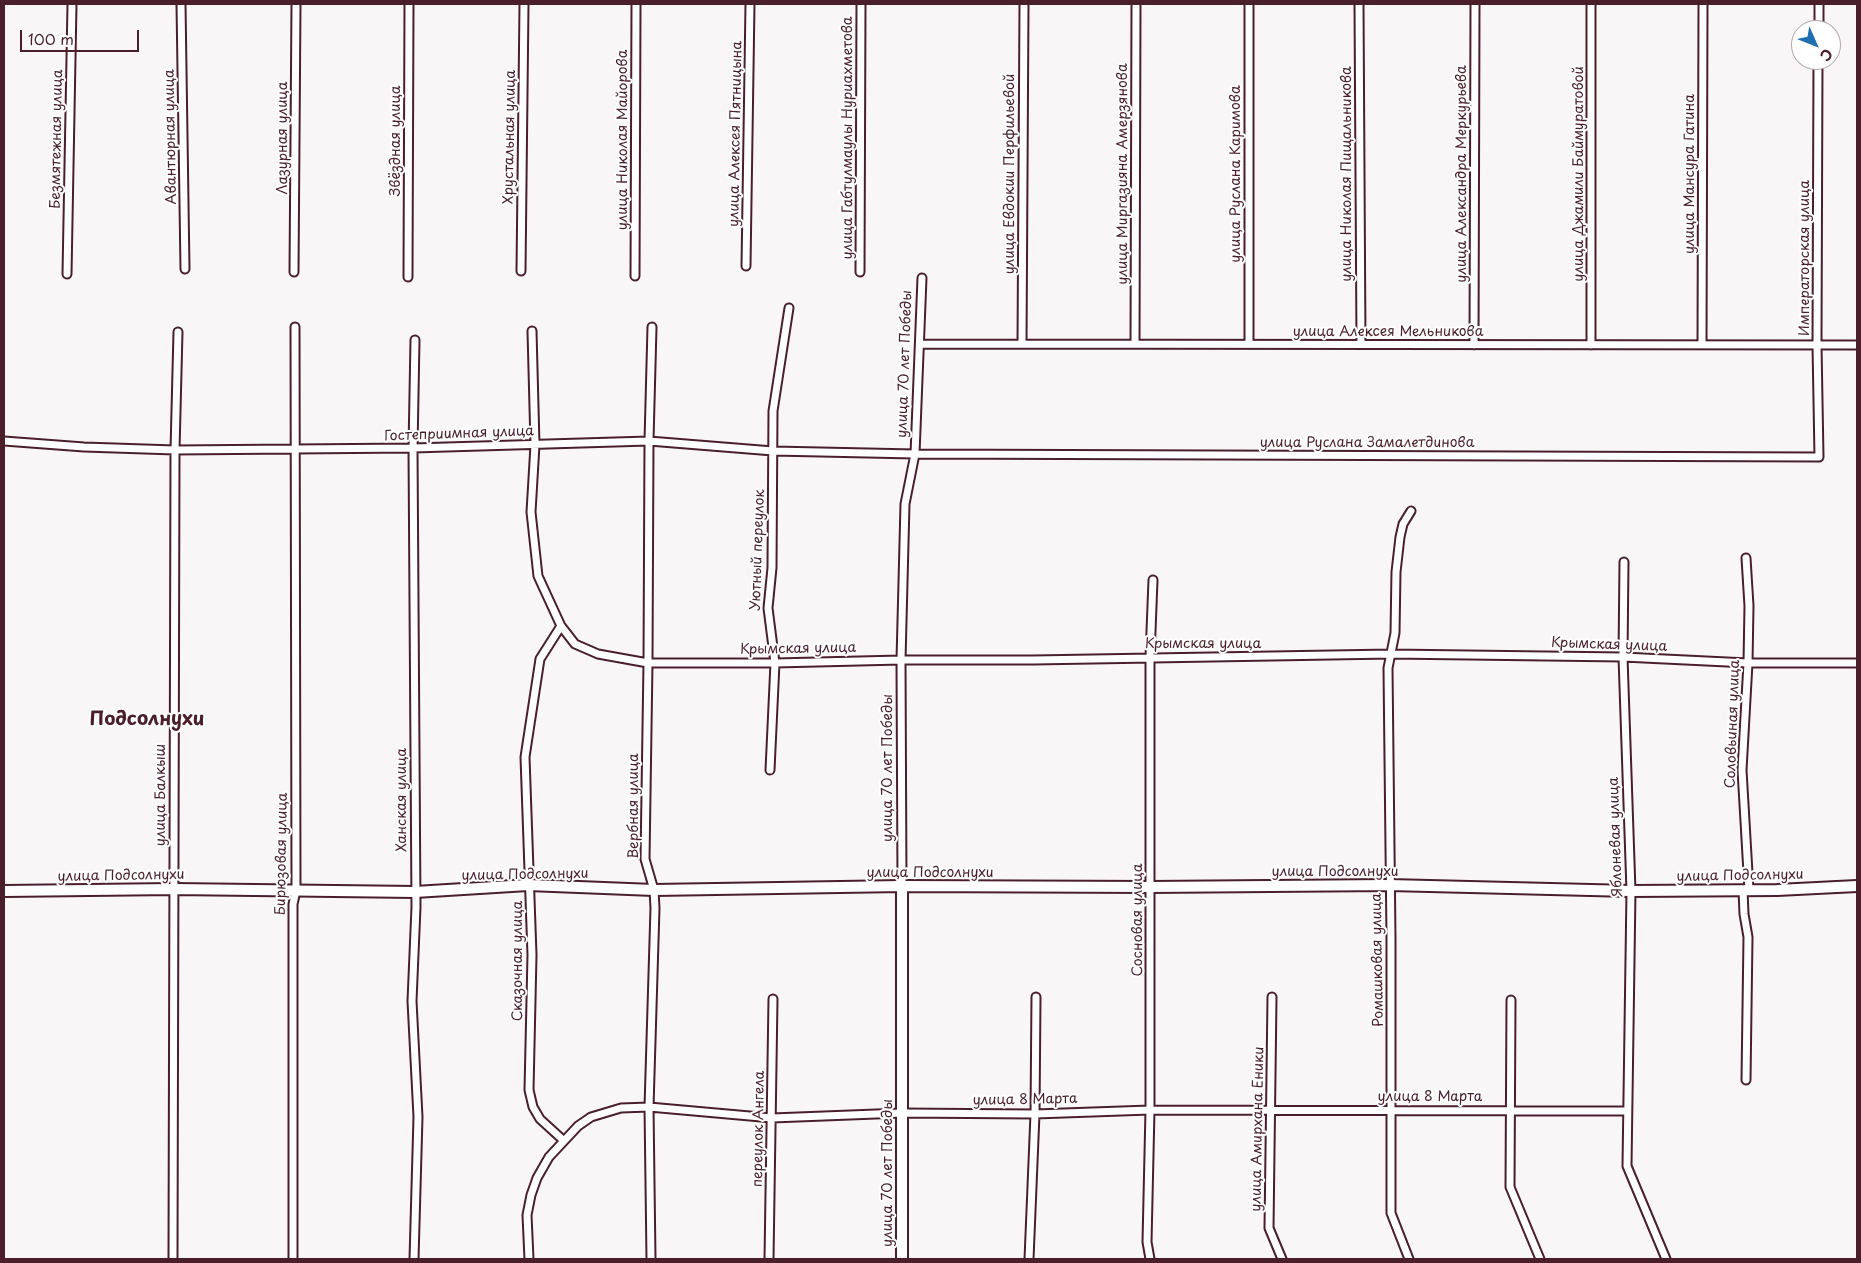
<!DOCTYPE html>
<meta charset="utf-8">
<style>
body{margin:0}
#map{position:relative;width:1861px;height:1263px;overflow:hidden;background:#f8f6f7;font-family:"Playpen Sans",sans-serif}
canvas{display:block}
.frame{position:absolute;inset:0;border:5px solid #4a1f2b;pointer-events:none}
.north{position:absolute;left:1791px;top:20px;width:50px;height:50px;box-sizing:border-box;background:#fff;border:1px solid #b7a5aa;border-radius:50%;rotate:134deg;font-size:14px;font-weight:700;line-height:20px;text-align:center;color:#4a1f2b}
.north::after{content:'';display:block;margin:auto;width:18px;height:22px;background:#1f6fb2;clip-path:polygon(50% 0,100% 100%,50% 72%,0 100%)}
.scale{position:absolute;left:20px;top:30px;width:119px;height:22px;box-sizing:border-box;border:2px solid #4a1f2b;border-top:0;padding-left:6px;font-size:15px;line-height:18px;white-space:nowrap;color:#4a1f2b;-webkit-text-stroke:4px #fff;paint-order:stroke}
</style>
<div id="map">
<canvas width="1861" height="1263"></canvas>
<div class="frame"></div>
<div class="north">С</div>
<div class="scale">100 m</div>
</div>
<script>
const context = document.querySelector('canvas').getContext('2d');
context.lineJoin = 'round';
const toPath = rows => new Path2D(rows.map(r => 'M' + r).join(''));
function stroke(path, color, width, dash) { context.strokeStyle = color; context.lineWidth = width; context.lineCap = dash ? 'butt' : 'round'; context.setLineDash(dash || []); context.stroke(path); }
function label(font, color, halo, rows, align = 'center') {
  context.font = font + ' "Playpen Sans",sans-serif'; context.lineWidth = 4; context.setLineDash([]); context.textBaseline = 'middle'; context.strokeStyle = halo; context.fillStyle = color; for (const [text, x, y, turn = 0] of rows) {
    context.save(); context.translate(x, y); context.rotate((+turn || 0) * Math.PI / 180); context.textAlign = isNaN(turn) ? turn : align; if (halo) context.strokeText(text, 0, 0); context.fillText(text, 0, 0); context.restore();
  }
}
const street = toPath([
 [181,4,185,269],
 [1249,4,1249,344],
 [1359,4,1361,344],
 [1591,4,1591,345],
 [1819,30,1819,4],
 [746,266,750,4],
 [521,271,524,4],
 [294,272,296,4],
 [860,272,861,4],
 [67,274,72,4],
 [635,276,636,4],
 [408,277,409,4],
 [532,331,535,445,531,512,538,576,561,626,575,644,598,654,648,663,775,663,901,660,1033,660,1391,654,1623,657,1748,663,1857,663],
 [920,344,1857,345],
 [1022,344,1024,4],
 [1135,344,1136,4],
 [1474,345,1475,4],
 [1702,345,1703,4],
 [4,441,84,447,175,450,413,448,649,441,773,451,915,454,1819,457,1817,345,1818,60],
 [1746,558,1749,606,1748,663,1742,770,1749,890],
 [1624,562,1623,657,1631,891,1627,1166,1666,1259],
 [561,626,540,659,525,757,532,955,529,1090,533,1107,540,1119,563,1140],
 [770,770,775,663,768,608,772,568,773,411,789,308],
 [902,886,901,660,905,504,915,454,922,278],
 [1743,890,1744,914,1748,937,1746,1080],
 [1272,997,1269,1228,1282,1259],
 [1511,1000,1510,1187,1540,1259],
 [173,1259,175,450,178,332],
 [293,1259,293,904,296,891,295,327],
 [414,1259,418,1117,412,1001,416,907,413,448,415,340],
 [529,1259,527,1215,531,1195,537,1178,549,1157,578,1126,591,1117,621,1108,649,1107,772,1118,902,1113,1035,1114,1150,1110,1627,1111],
 [651,1259,649,1107,655,908,654,890,645,859,648,663,649,441,652,327],
 [769,1259,773,999],
 [1029,1259,1035,1114,1036,997],
 [1150,1259,1147,1242,1150,1110,1150,657,1153,580],
 [1409,1259,1391,1213,1391,938,1388,668,1395,633,1396,572,1400,537,1403,524,1411,511]
]);
const secondary = toPath([
 [902,886,902,1259],
 [4,891,174,889,415,892,528,885,654,890,902,886,1150,887,1389,885,1631,891,1777,890,1857,886]
]);
const streetNames = [
 ["улица Алексея Пятницына",736,134,-89],
 ["Авантюрная улица",171,137,-91],
 ["Хрустальная улица",510,137,-89],
 ["Лазурная улица",283,138,-90],
 ["улица Габтулмаулы Нуриахметова",848,138,-90],
 ["Безмятежная улица",57,139,-89],
 ["улица Николая Майорова",623,140,-90],
 ["Звёздная улица",396,141,-90],
 ["улица Евдокии Перфильевой",1010,174,-90],
 ["улица Миргазияна Амерзянова",1123,174,-90],
 ["улица Руслана Каримова",1236,174,-90],
 ["улица Николая Пищальникова",1347,174,-90],
 ["улица Александра Меркурьева",1462,174,-90],
 ["улица Джамили Баймуратовой",1579,174,-90],
 ["улица Мансура Гатина",1690,174,-90],
 ["Императорская улица",1805,258,-90],
 ["улица Алексея Мельникова",1388,332],
 ["улица 70 лет Победы",905,364,-88],
 ["Гостеприимная улица",459,434,-2],
 ["улица Руслана Замалетдинова",1367,443],
 ["Уютный переулок",758,550,-88],
 ["Крымская улица",1203,644],
 ["Крымская улица",1609,645,2],
 ["Крымская улица",798,649,-1],
 ["Соловьиная улица",1733,724,-88],
 ["улица 70 лет Победы",888,768,-90],
 ["улица Балкыш",161,795,-90],
 ["Ханская улица",402,800,-90],
 ["Вербная улица",634,806,-90],
 ["Яблоневая улица",1616,837,-92],
 ["Бирюзовая улица",282,854,-89],
 ["улица Подсолнухи",1335,872],
 ["улица Подсолнухи",930,873],
 ["улица Подсолнухи",525,875,-1],
 ["улица Подсолнухи",121,876,-1],
 ["улица Подсолнухи",1740,876,-1],
 ["Сосновая улица",1138,920,-90],
 ["Ромашковая улица",1378,960,-91],
 ["Сказочная улица",518,961,-90],
 ["улица 8 Марта",1430,1097],
 ["улица 8 Марта",1025,1100,-1],
 ["переулок Ангела",759,1129,-89],
 ["улица Амирхана Еники",1258,1129,-89],
 ["улица 70 лет Победы",888,1173,-90]
];
const districtNames = [
 ["Подсолнухи",147,720]
];
stroke(street, '#4a1f2b', 11);
stroke(secondary, '#4a1f2b', 14);
stroke(street, '#fff', 7);
stroke(secondary, '#fff', 10);
label('14px', '#4a1f2b', '#fff', streetNames);
label('bold 19px', '#4a1f2b', '#fff', districtNames);
</script>
